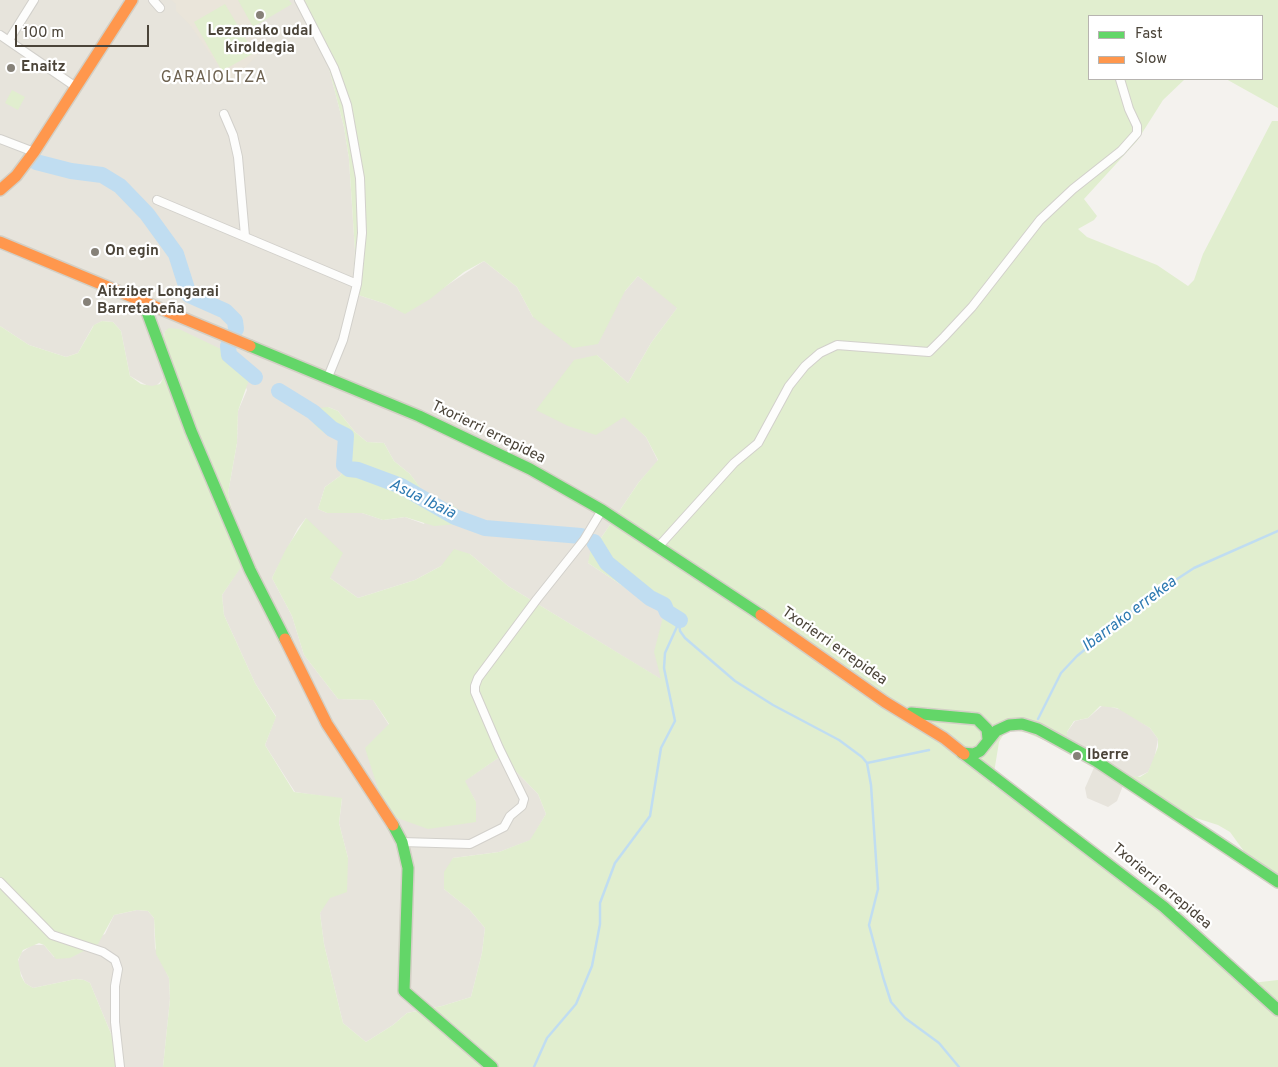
<!DOCTYPE html>
<meta charset="utf-8">
<style>
body{margin:0}
#map{position:relative;width:1278px;height:1067px;overflow:hidden;background:#f4f2ee;font-family:Overpass,sans-serif}
canvas{display:block}
.legend{position:absolute;left:1088px;top:15px;width:175px;height:65px;box-sizing:border-box;background:#fff;border:1px solid #b7b4b0;margin:0;padding:6px 9px;list-style:none;font-size:15px;color:#4b4439}
.legend li{display:flex;align-items:center;gap:10px;height:25px}
.legend b{width:25px;border:1px solid #b7b4b0}
.scale{position:absolute;left:15px;top:25px;width:134px;height:22px;box-sizing:border-box;border:2px solid #4b4439;border-top:0;padding-left:6px;font-size:15px;line-height:18px;white-space:nowrap;color:#4b4439;-webkit-text-stroke:4px #fff;paint-order:stroke}
</style>
<div id="map">
<canvas width="1278" height="1067"></canvas>
<ul class="legend">
<li><b style="height:6px;background:#63d668"></b>Fast</li>
<li><b style="height:6px;background:#ff974d"></b>Slow</li>
</ul>
<div class="scale">100 m</div>
</div>
<script>
const context = document.querySelector('canvas').getContext('2d');
context.lineJoin = 'round';
function paint(path, color) { context.fillStyle = color; context.fill(path, 'evenodd'); }
const toPath = rows => new Path2D(rows.map(r => 'M' + r).join(''));
function stroke(path, color, width, dash) { context.strokeStyle = color; context.lineWidth = width; context.lineCap = dash ? 'butt' : 'round'; context.setLineDash(dash || []); context.stroke(path); }
function label(font, color, halo, rows, align = 'center') {
  context.font = font + ' Overpass,sans-serif'; context.lineWidth = 4.5; context.setLineDash([]); context.textBaseline = 'middle'; context.strokeStyle = halo; context.fillStyle = color; for (const [text, x, y, turn = 0] of rows) {
    context.save(); context.translate(x, y); context.rotate((+turn || 0) * Math.PI / 180); context.textAlign = isNaN(turn) ? turn : align; if (halo) context.strokeText(text, 0, 0); context.fillText(text, 0, 0); context.restore();
  }
}
const residential = toPath([
 [0,0,302,0,314,20,323,45,344,127,349,159,355,251,352,293,386,304,405,313,484,261,517,287,533,317,625,291,638,276,678,307,651,343,628,383,597,355,624,416,646,437,658,461,639,482,601,538,588,563,664,613,662,628,662,680,508,586,470,554,441,566,415,580,358,598,330,578,306,518,298,528,272,578,292,616,304,655,338,699,373,700,389,725,476,802,464,781,501,756,538,794,546,814,531,840,499,852,453,858,444,889,469,909,485,928,482,953,471,997,442,1006,407,1013,393,1025,366,1042,343,1023,324,944,320,913,348,858,339,823,342,799,295,792,265,745,276,716,255,683,224,615,222,595,247,557,234,520,228,493,237,443,238,411,247,390,237,365,225,353,166,330,162,340,163,379,156,386,148,386,130,376,121,331,113,322,102,321,93,326,78,353,66,357,29,345,0,326],
 [328,407,338,411,355,432,367,442,384,443,394,461,410,474,423,492,432,497,424,524,405,517,383,520,362,513,327,513,318,509,325,487,340,476,345,469,342,453,345,441,341,438],
 [1103,705,1123,710,1150,728,1158,739,1154,760,1148,772,1124,783,1117,801,1108,807,1087,798,1085,788,1096,763,1067,741,1067,732,1075,721,1088,718],
 [137,910,148,911,154,918,155,948,169,978,170,999,163,1067,119,1067,114,1041,90,983,84,980,76,979,33,988,25,983,17,964,21,953,32,945,44,945,54,957,105,934,114,915]
]);
const education = toPath([
 [171,0,238,0,266,47,228,84,222,71,190,25,176,11,176,4]
]);
const green = toPath([
 [238,0,289,0,292,4,253,27],
 [302,0,1278,0,1278,108,1226,79,1262,79,1262,16,1089,16,1089,79,1185,79,1163,100,1137,141,1084,199,1097,216,1094,220,1078,229,1087,237,1157,265,1188,286,1194,280,1203,254,1272,121,1278,121,1278,888,1259,872,1230,832,1218,825,1158,806,1123,786,1125,775,1140,777,1148,772,1158,747,1158,739,1150,728,1117,708,1100,706,1088,718,1074,721,1067,732,1067,741,1055,745,1027,733,1013,730,1005,732,999,742,992,785,1032,810,1103,865,1143,899,1188,932,1243,984,1278,980,1278,1067,163,1067,170,999,169,978,156,954,154,918,148,911,137,910,114,915,98,944,70,958,56,959,44,945,39,943,23,950,18,960,21,976,25,983,33,988,76,979,84,980,90,983,114,1041,119,1067,0,1067,0,326,29,345,66,357,78,353,94,325,102,321,113,322,121,331,130,376,141,384,152,386,160,384,163,379,162,347,165,331,169,328,179,329,225,351,228,357,251,374,238,411,237,443,228,493,234,520,248,557,222,595,224,615,255,683,276,717,265,745,294,792,342,798,339,823,348,858,347,892,330,898,320,913,324,944,343,1023,366,1042,393,1025,407,1013,442,1006,471,997,482,953,485,928,469,909,444,889,444,872,453,858,499,852,530,840,546,814,538,794,501,756,465,781,476,802,476,822,428,829,386,814,365,748,389,724,373,700,338,699,304,655,292,616,272,578,286,549,306,518,343,553,330,578,358,598,415,580,441,566,454,549,470,554,508,586,661,679,654,652,664,613,588,563,592,543,601,538,639,482,658,460,646,437,624,417,596,435,568,426,536,410,574,360,597,355,628,383,651,343,677,308,638,276,625,291,598,344,573,348,533,317,517,287,484,261,464,272,430,299,405,314,386,304,352,293,355,251,349,159,344,127,323,45,314,20],
 [225,4,254,53,222,71,194,22],
 [12,90,25,97,18,110,5,103],
 [328,407,338,411,355,432,367,442,384,443,394,461,410,474,425,494,454,506,470,519,458,524,434,526,405,517,383,520,362,513,327,513,318,509,325,487,340,476,345,469,342,462,344,441,321,431,313,423,313,415,319,408]
]);
const stream = toPath([
 [679,622,680,631,685,638,735,681,773,705,839,740,862,757,867,763,929,750],
 [1038,719,1061,673,1077,656,1148,598,1194,568,1278,531],
 [867,763,871,785,878,889,869,925,883,977,891,1002,905,1018,939,1043,959,1067],
 [534,1067,547,1038,576,1004,592,966,600,924,600,903,615,863,650,816,661,748,675,721,664,668,665,653,680,620]
]);
const river = toPath([
 [36,162,71,171,102,175,120,186,147,214,176,254,189,295,225,311,235,321,236,329],
 [228,346,229,355,255,377],
 [279,391,313,412,332,429,346,436,344,465,349,469,358,470,401,486,455,517,485,528,581,536],
 [594,542,607,563,650,598,664,605,667,612,680,620]
]);
const street = toPath([
 [153,0,160,8],
 [299,0,334,68,347,105,360,178,362,233,357,284,343,340,328,377],
 [0,35,76,87],
 [9,40,34,0],
 [224,114,233,135,238,157,245,236],
 [0,139,34,152],
 [157,200,357,284],
 [659,546,734,463,758,443,789,386,805,366,820,353,837,345,929,352,944,337,972,307,1040,220,1073,189,1121,151,1137,133,1137,126,1129,109,1120,79],
 [402,842,470,844,504,827,510,816,522,806,524,799,499,748,475,692,475,686,478,678,537,599,584,540,602,510],
 [0,882,52,935,103,952,115,960,118,969,115,986,115,1022,120,1067]
]);
const fast = toPath([
 [143,301,191,431,250,570,285,639],
 [250,346,419,416,530,469,602,510,761,615],
 [911,713,977,719,987,729,988,739],
 [962,753,974,754,980,751,996,731,1009,725,1022,724,1038,729,1096,761,1278,882],
 [964,754,1164,907,1278,1010],
 [393,825,402,842,408,868,404,991,492,1067]
]);
const slow = toPath([
 [0,190,16,176,34,152,132,0],
 [0,242,250,346],
 [761,615,885,702,944,738,964,754],
 [285,639,327,724,393,825]
]);
const markers = [
 [260,15,5,"#868178"],
 [11,68,5,"#868178"],
 [95,252,5,"#868178"],
 [87,302,5,"#868178"],
 [1077,756,5,"#868178"]
];
const poiNames = [
 ["Lezamako udal",260,32,"center"],
 ["kiroldegia",260,49,"center"],
 ["Enaitz",21,68],
 ["On egin",105,252],
 ["Aitziber Longarai",97,293],
 ["Barretabeña",97,310],
 ["Iberre",1087,756]
];
const streetNames = [
 ["Txorierri errepidea",488,433,26],
 ["Txorierri errepidea",834,647,35],
 ["Txorierri errepidea",1161,887,40]
];
const neighbourhoodNames = [
 ["GARAIOLTZA",214,79]
];
const waterNames = [
 ["Asua Ibaia",422,500,26],
 ["Ibarrako errekea",1130,615,-37]
];
paint(residential, '#e7e4dc');
paint(education, '#eae5da');
paint(green, '#e1eecf');
stroke(stream, '#c0ddf1', 2.5);
stroke(river, '#c0ddf1', 16);
stroke(street, '#d2d0cb', 10);
stroke(fast, '#d3cfc5', 14);
stroke(slow, '#d3cfc5', 14);
stroke(street, '#fdfdfc', 8);
stroke(fast, '#63d668', 11);
stroke(slow, '#ff974d', 11);
for (const [x, y, r, color] of markers) { const dot = new Path2D(); dot.arc(x, y, r, 0, 2 * Math.PI); context.fillStyle = color; context.fill(dot); stroke(dot, '#fff', 2); }
label('bold 15px', '#4b4439', '#fff', poiNames, 'left');
label('15px', '#4b4439', '#fff', streetNames);
context.letterSpacing = '1px';
label('16px', '#6e6250', '#fff', neighbourhoodNames);
context.letterSpacing = '0px';
label('italic 16px', '#2e7ab2', '#fff', waterNames);
</script>
